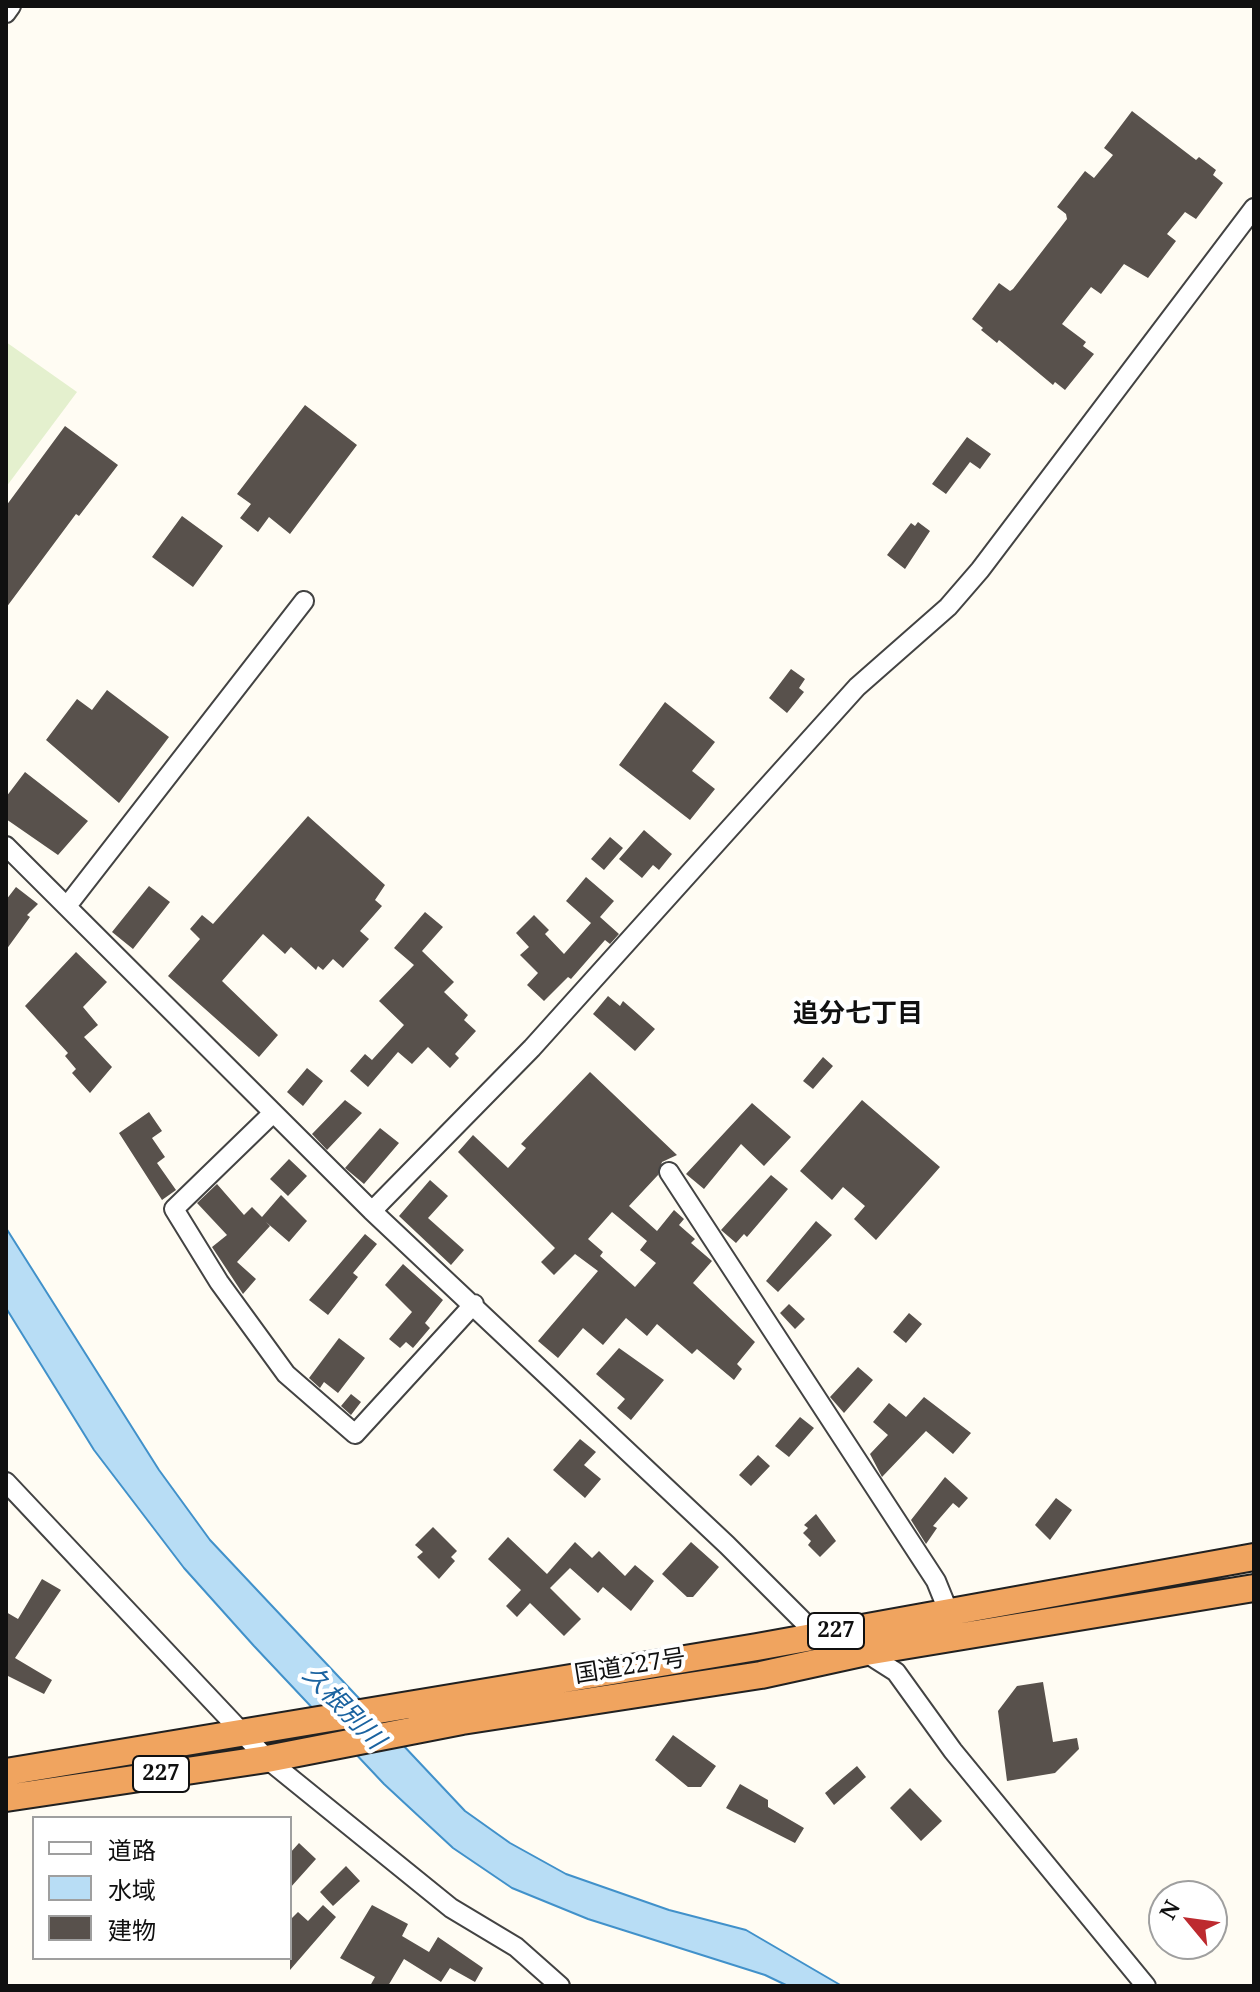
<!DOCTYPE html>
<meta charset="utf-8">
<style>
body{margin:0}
#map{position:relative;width:1260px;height:1992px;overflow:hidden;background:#fffcf3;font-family:"Noto Serif","Noto Sans JP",serif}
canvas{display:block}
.frame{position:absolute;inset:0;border:8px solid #101010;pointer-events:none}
.legend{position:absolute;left:32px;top:1816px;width:260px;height:144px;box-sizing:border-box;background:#fff;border:2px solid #9f9f9f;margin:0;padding:10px 14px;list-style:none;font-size:24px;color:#101010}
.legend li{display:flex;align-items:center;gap:16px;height:40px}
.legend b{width:40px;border:2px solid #9f9f9f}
.north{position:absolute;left:1148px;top:1880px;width:80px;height:80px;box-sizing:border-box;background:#fff;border:2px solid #9f9f9f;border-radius:50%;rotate:299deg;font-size:22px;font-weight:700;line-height:32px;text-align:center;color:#101010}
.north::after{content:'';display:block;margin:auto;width:28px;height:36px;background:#bd2a2f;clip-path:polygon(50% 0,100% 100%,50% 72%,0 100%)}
</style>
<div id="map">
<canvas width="1260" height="1992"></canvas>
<div class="frame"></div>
<ul class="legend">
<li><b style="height:10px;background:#fff"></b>道路</li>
<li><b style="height:22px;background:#b8ddf5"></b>水域</li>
<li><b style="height:22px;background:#58514c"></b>建物</li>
</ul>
<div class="north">N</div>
</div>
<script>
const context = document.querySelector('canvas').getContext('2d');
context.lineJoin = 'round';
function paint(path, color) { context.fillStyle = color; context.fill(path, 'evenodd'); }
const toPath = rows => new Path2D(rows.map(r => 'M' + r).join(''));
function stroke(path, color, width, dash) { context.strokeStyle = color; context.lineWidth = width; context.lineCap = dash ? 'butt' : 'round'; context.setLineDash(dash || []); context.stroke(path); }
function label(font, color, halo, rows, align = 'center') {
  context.font = font + ' "Noto Serif","Noto Sans JP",serif'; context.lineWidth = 8; context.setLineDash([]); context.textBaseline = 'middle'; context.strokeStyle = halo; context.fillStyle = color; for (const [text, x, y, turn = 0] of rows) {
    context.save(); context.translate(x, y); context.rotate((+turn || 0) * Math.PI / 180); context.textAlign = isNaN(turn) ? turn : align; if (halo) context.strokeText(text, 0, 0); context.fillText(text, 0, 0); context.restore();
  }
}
const pitch = toPath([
 [6,342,77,392,6,487]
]);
const water = toPath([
 [6,1228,159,1470,210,1540,465,1811,510,1843,566,1874,669,1910,746,1930,842,1986,788,1986,765,1975,588,1919,512,1888,453,1848,384,1784,254,1646,184,1568,94,1450,6,1308,6,1228]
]);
const building = toPath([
 [1132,111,1196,160,1199,157,1216,170,1213,175,1223,183,1196,219,1185,212,1167,234,1176,241,1148,278,1124,264,1101,294,1091,287,1062,324,1086,342,1083,346,1094,354,1065,390,1055,382,1053,385,999,340,997,343,981,330,983,328,972,319,999,283,1010,291,1013,289,1067,219,1066,214,1057,207,1085,171,1094,178,1113,155,1104,148],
 [305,405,357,445,290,534,269,517,258,532,240,518,251,504,237,494],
 [65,426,118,465,79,516,76,514,6,608,6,506],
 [967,437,991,454,980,469,970,462,946,494,932,484],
 [182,516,223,546,193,587,152,557],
 [918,522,930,531,905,569,887,555,911,523,915,526],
 [791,669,805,679,799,688,804,692,787,713,769,698],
 [107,690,169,737,119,803,46,740,77,699,92,710],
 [665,702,715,742,692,771,715,789,690,820,619,765],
 [25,772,88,821,58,855,6,819,6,797],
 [308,816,385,885,375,900,382,906,360,931,369,939,343,968,333,959,323,970,318,966,316,970,291,947,285,954,263,934,222,981,278,1035,259,1057,168,976,200,939,190,929,202,915,213,924],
 [644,830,672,854,659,870,653,865,642,878,619,859],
 [610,837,623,848,604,870,591,859],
 [586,877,614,901,600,917,619,934,610,944,605,940,571,979,568,977,544,1001,527,985,538,973,520,955,529,947,516,933,534,915,549,930,545,934,564,954,591,923,566,901],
 [149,886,170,902,133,949,112,932],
 [16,887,38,904,27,915,30,917,6,950,6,900],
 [425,912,443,927,422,951,454,982,444,992,468,1015,464,1020,476,1031,455,1054,459,1058,450,1068,428,1047,412,1064,398,1052,368,1087,350,1071,365,1054,372,1060,404,1025,379,1001,414,965,394,948],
 [76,952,107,982,83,1007,98,1025,84,1037,112,1067,90,1093,72,1073,76,1069,65,1056,68,1053,25,1006],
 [608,996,620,1006,623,1001,655,1029,635,1051,593,1014],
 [823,1057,833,1066,813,1089,803,1081],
 [307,1068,323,1081,303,1106,287,1092],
 [590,1072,677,1155,662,1162,658,1175,629,1206,657,1231,674,1210,684,1219,679,1225,695,1239,691,1243,712,1261,693,1283,755,1342,737,1364,742,1369,734,1380,697,1349,692,1354,657,1324,647,1336,626,1318,603,1345,583,1328,558,1358,538,1341,598,1271,575,1254,554,1275,541,1262,555,1248,458,1152,473,1135,508,1168,526,1148,521,1144],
 [612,1212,647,1241,640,1250,656,1263,635,1287,600,1256,603,1252,588,1239],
 [345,1100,362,1113,327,1150,312,1134],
 [862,1100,940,1167,876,1240,854,1219,865,1206,843,1187,832,1200,800,1171],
 [752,1103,791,1137,764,1166,741,1144,704,1189,686,1174],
 [149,1112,162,1131,152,1138,165,1157,157,1163,176,1190,162,1200,119,1133],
 [380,1128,399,1143,364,1184,345,1168],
 [289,1159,307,1176,288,1196,270,1179],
 [771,1175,788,1189,747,1237,744,1234,736,1243,721,1230],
 [430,1180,448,1196,428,1218,464,1250,451,1265,399,1216],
 [217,1184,244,1215,252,1207,262,1217,281,1195,307,1221,289,1242,266,1222,270,1226,237,1262,256,1279,243,1294,212,1247,227,1235,197,1203],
 [816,1221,832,1235,778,1292,766,1281],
 [365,1234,377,1244,353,1273,358,1277,328,1315,309,1300],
 [403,1264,443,1300,425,1323,430,1328,413,1348,406,1342,400,1348,389,1339,412,1312,385,1285],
 [789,1304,805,1319,795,1329,780,1313],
 [909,1313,922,1324,906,1343,893,1332],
 [339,1338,365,1358,338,1393,324,1382,320,1388,309,1378],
 [619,1348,664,1380,631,1420,617,1408,625,1399,596,1374],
 [858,1367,873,1380,844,1413,830,1397],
 [351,1394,361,1402,351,1415,341,1406],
 [924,1397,971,1433,953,1454,926,1431,882,1477,870,1454,888,1435,873,1422,889,1403,906,1417],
 [800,1417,814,1428,789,1457,775,1446],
 [580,1439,596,1452,584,1465,601,1479,585,1498,553,1470],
 [758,1455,770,1466,751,1486,739,1475],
 [945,1477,968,1498,959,1508,953,1503,933,1526,937,1528,926,1544,911,1520],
 [1056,1498,1072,1510,1050,1540,1035,1525],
 [816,1514,836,1541,820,1557,808,1545,811,1541,803,1533,808,1528,804,1525],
 [433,1527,457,1551,451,1557,455,1561,439,1579,417,1557,423,1552,415,1545],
 [508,1537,547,1574,575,1542,592,1558,599,1551,625,1576,635,1565,654,1581,631,1611,603,1587,598,1593,570,1568,550,1588,581,1619,564,1636,530,1603,517,1617,506,1606,521,1590,488,1559],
 [691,1542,719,1567,693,1597,687,1597,662,1574],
 [42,1579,61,1590,15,1658,52,1680,44,1694,6,1675,6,1612,18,1619],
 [1043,1682,1053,1742,1077,1738,1079,1749,1055,1773,1007,1781,998,1711,1017,1686],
 [673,1735,716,1766,701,1787,688,1787,655,1760],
 [857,1766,866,1777,834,1805,825,1793],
 [740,1784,768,1800,768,1807,804,1828,795,1843,726,1808],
 [910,1788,942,1821,921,1841,890,1808],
 [299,1843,316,1859,290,1888,290,1853],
 [346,1866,360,1881,333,1906,320,1892],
 [323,1905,336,1917,290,1970,290,1920,298,1912,308,1921],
 [372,1905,408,1924,402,1936,429,1952,438,1937,483,1968,475,1982,450,1968,441,1982,404,1959,388,1986,370,1986,375,1977,340,1958]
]);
const minor = toPath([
 [6,13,11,6],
 [6,846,372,1211,727,1545,816,1634,827,1638],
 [67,906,304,601],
 [273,1113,174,1209,219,1282,286,1374,355,1434,474,1304],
 [669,1172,936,1581,949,1613],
 [372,1211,532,1048,857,687,948,607,980,570,1254,208],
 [6,1482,267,1759,451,1908,516,1947,560,1986],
 [863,1651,896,1672,953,1751,1146,1986]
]);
const highway = toPath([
 [6,1772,757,1647,1254,1557],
 [6,1798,267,1759,462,1721,761,1675,866,1652,1254,1588]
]);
const shields = [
 [836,1631,56],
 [161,1774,56]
];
const shieldNames = [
 ["227",836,1631],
 ["227",161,1774]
];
const streetNames = [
 ["国道227号",630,1667,-9]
];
const neighbourhoodNames = [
 ["追分七丁目",858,1015]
];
const waterNames = [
 ["久根別川",343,1708,46]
];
paint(pitch, '#e4f0ce');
paint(water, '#b8ddf5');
stroke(water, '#4191ca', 2);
paint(building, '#58514c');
stroke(minor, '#434343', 22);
stroke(highway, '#212121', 30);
stroke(minor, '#fff', 18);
stroke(highway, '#f0a45f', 26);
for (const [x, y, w] of shields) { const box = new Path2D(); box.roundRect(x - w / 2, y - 18, w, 36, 6); context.fillStyle = '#fff'; context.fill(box); stroke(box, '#101010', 2); }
label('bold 22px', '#101010', null, shieldNames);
label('24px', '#101010', '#fff', streetNames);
label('bold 26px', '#101010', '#fff', neighbourhoodNames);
label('italic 26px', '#1b63a0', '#fff', waterNames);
</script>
